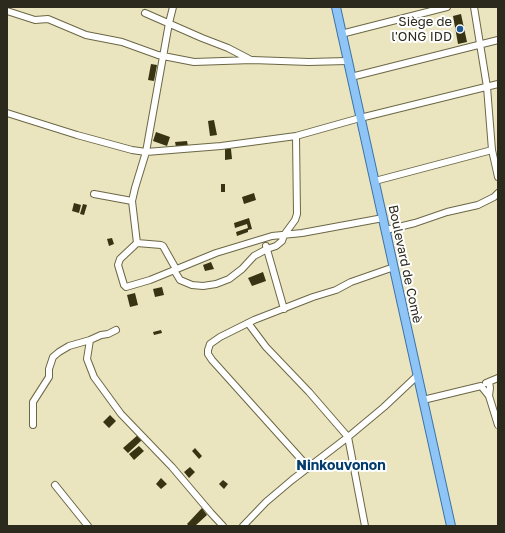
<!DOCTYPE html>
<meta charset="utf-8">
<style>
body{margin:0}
#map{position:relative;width:505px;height:533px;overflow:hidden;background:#eae5bf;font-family:"Golos Text",sans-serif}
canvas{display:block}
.frame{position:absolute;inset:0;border:8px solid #2c2a1c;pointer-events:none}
</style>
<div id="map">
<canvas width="505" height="533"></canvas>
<div class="frame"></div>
</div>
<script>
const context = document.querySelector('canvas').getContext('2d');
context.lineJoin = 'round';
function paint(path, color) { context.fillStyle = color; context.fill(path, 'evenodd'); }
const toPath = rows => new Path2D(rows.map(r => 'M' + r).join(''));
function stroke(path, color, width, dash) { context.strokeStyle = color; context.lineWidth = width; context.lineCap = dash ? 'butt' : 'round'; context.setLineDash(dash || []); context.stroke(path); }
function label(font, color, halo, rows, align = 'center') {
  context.font = font + ' "Golos Text",sans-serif'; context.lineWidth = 4; context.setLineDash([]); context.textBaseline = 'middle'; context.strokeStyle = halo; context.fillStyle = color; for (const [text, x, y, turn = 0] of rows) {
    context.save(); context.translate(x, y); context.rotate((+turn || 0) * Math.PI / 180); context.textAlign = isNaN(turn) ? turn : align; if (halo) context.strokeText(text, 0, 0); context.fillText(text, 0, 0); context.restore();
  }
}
const building = toPath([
 [461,14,467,42,458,44,453,16],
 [151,64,157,65,154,81,148,80],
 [214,120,217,135,210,136,208,121],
 [156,132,170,137,167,146,153,141],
 [187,141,188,146,176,147,175,142],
 [225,149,231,149,232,159,225,160],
 [221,184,225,184,225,192,221,192],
 [254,193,256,200,244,204,242,197],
 [74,203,81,205,79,213,72,211],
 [83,204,87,205,84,215,80,214],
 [249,218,252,229,248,230,248,232,237,236,236,232,248,228,247,224,235,228,234,223],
 [112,238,114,244,109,246,107,239],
 [211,262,214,269,205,271,203,265],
 [263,272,266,281,252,286,248,278],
 [162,287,164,295,155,297,153,289],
 [135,293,138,305,130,307,127,295],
 [161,330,162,333,154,335,153,332],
 [110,415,116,421,109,428,103,422],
 [139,434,143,439,128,453,123,448],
 [139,446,144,451,134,460,129,454],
 [195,448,202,456,199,459,192,451],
 [190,467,195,472,189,478,184,472],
 [161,478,167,484,161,489,156,484],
 [223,480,228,484,224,489,219,484],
 [202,508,207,515,195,526,189,526,187,524]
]);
const minor = toPath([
 [474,7,487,87,492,150,498,177],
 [7,11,35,20,48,19,86,35,122,42,158,55,194,62,252,60,309,62,347,61],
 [145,13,202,38,228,48,251,60],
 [341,34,447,7],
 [351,77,498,40],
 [7,113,77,135,132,150,146,152,221,146,296,136,360,118,498,84],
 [375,181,492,150],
 [94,194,132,201],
 [386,230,415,223,447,212,478,205,494,197,498,193],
 [137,243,132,201,135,188,146,152,169,23,173,7],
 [266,246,284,309],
 [176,269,163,246,161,245,137,243,120,259,118,265,124,285,126,287,150,280,216,253,272,236,302,233,383,218],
 [174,270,180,280,192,285,203,286,216,284,229,279,242,269,254,256,267,249,276,246,282,241,284,235,295,220,297,214,296,136],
 [248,323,266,347,309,392,348,437,365,526],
 [90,340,101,335,108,334,116,330],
 [489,382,490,388,489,396,498,425],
 [486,383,498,378],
 [423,400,481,386,489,396],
 [33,425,33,402,49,377,49,369,53,357,59,352,69,346,90,340,87,359,94,377,121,414,172,467,211,513,223,526],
 [309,468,212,360,208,354,208,350,210,344,220,337,254,320,313,297,336,290,351,282,394,267],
 [55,485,88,526],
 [243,526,266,502,292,480,348,437,384,407,418,375]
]);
const major = toPath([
 [336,7,451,526]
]);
const markers = [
 [460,29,4,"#1e5890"]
];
const poiNames = [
 ["Siège de",452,22],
 ["l'ONG IDD",452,37]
];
const streetNames = [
 ["Boulevard de Comè",405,264,78]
];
const neighbourhoodNames = [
 ["Ninkouvonon",341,466]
];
paint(building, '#383413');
stroke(minor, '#6b6745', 8);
stroke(major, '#3c74a7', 10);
stroke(minor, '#fff', 6);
stroke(major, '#8fc4f7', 8);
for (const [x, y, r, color] of markers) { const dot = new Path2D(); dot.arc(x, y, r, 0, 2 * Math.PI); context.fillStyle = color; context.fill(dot); stroke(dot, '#fff', 1.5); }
label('13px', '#2c2a1c', '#fff', poiNames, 'right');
label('13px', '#2c2a1c', '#fff', streetNames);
label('bold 14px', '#023c6d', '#fff', neighbourhoodNames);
</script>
